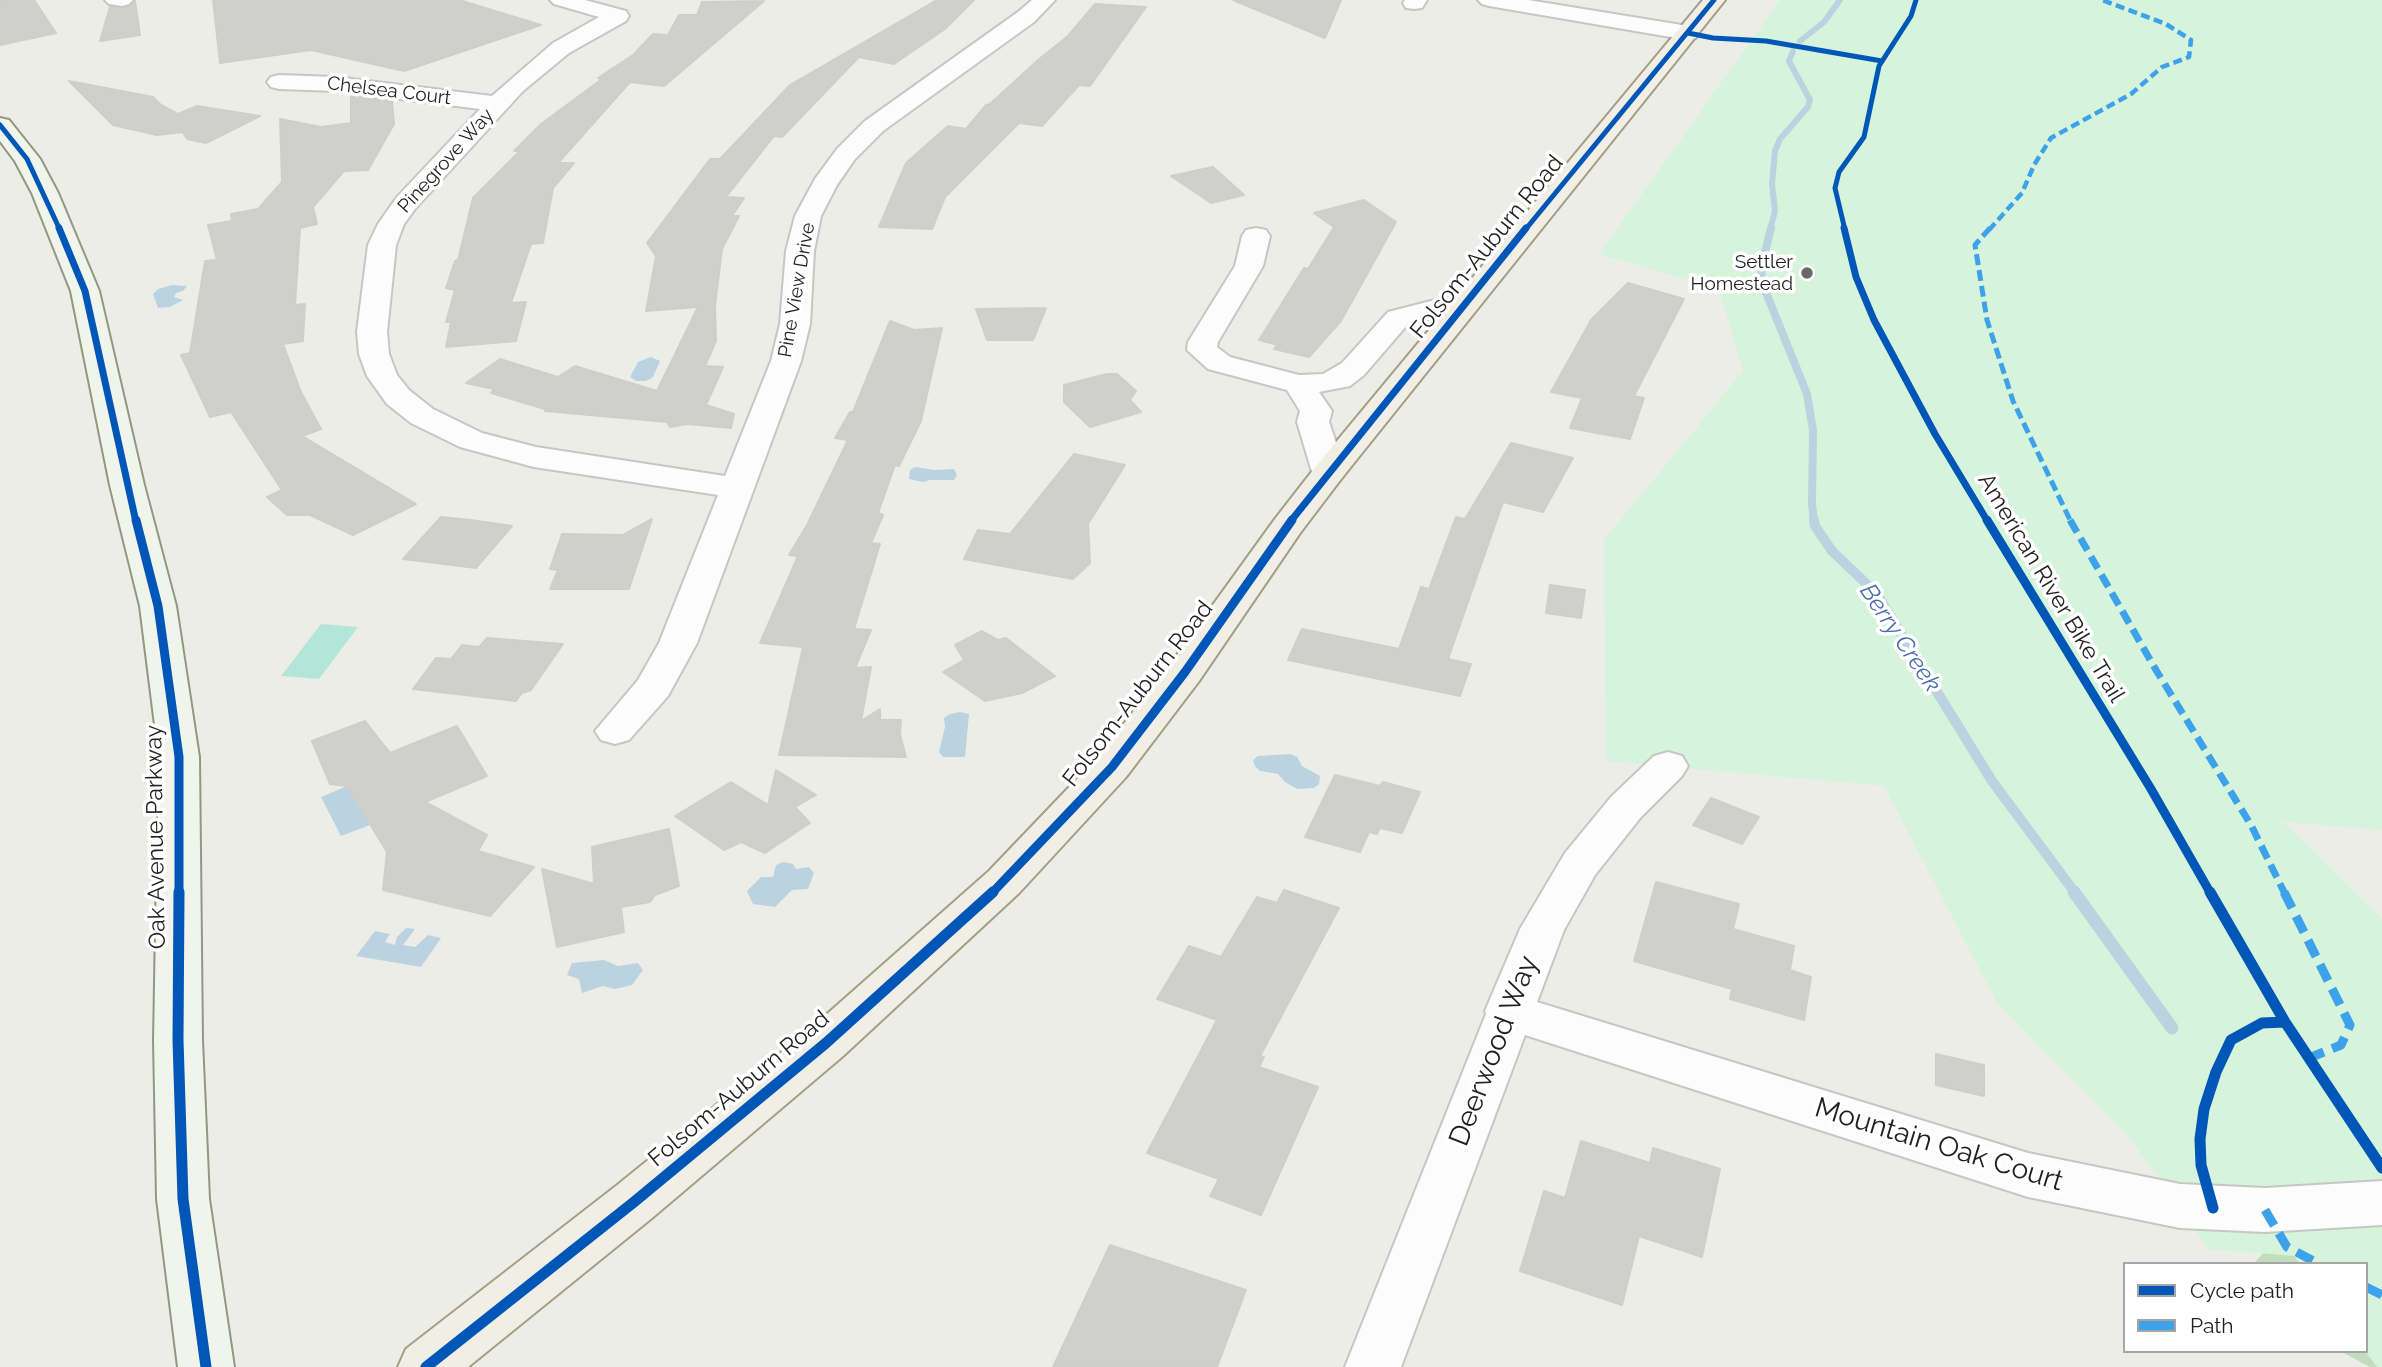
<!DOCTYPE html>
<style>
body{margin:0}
#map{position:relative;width:2382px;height:1367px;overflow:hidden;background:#edede8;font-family:Raleway,sans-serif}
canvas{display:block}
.legend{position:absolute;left:2123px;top:1262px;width:245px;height:91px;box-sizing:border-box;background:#fff;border:2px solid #a5a5a5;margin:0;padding:9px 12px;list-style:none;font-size:21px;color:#1f1f1f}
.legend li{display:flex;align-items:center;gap:14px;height:35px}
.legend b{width:35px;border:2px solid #a5a5a5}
</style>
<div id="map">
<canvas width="2382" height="1367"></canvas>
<ul class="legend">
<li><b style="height:9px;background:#0057b8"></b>Cycle path</li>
<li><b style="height:9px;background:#3da2ea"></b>Path</li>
</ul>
</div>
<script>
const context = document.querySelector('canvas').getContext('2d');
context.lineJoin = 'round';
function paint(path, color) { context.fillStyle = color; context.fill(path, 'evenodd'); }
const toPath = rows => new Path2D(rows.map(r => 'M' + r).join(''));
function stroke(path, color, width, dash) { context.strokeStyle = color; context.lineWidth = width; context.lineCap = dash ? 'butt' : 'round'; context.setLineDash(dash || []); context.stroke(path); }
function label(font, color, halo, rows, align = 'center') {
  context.font = font + ' Raleway,sans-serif'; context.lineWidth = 7; context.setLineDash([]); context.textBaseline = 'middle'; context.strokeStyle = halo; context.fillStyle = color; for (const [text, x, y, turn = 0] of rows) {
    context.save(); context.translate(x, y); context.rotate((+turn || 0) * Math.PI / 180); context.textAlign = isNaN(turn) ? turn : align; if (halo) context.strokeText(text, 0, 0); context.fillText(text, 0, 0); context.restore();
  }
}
const forest = toPath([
 [2279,1236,2380,1240,2382,1367,2370,1367,2340,1351,2366,1351,2366,1264,2253,1264]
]);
const park = toPath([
 [1780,0,2382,0,2382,830,2283,822,2382,919,2382,1367,2377,1367,2365,1351,2366,1264,2300,1264,2294,1256,2208,1249,2180,1206,2127,1135,1997,1003,1884,786,1606,761,1604,540,1743,371,1719,289,1599,254]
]);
const pitch = toPath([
 [321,624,358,627,319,679,281,676]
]);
const water = toPath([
 [172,285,187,286,183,291,176,293,174,297,183,300,170,307,158,308,153,294,158,289],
 [651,357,660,361,653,377,646,381,636,381,630,377,638,362],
 [915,467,935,470,954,469,957,475,954,480,930,480,923,482,909,479,910,470],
 [960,712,969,714,965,757,943,757,939,752,945,727,944,718,950,714],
 [1291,754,1297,757,1302,766,1320,776,1319,784,1314,788,1297,789,1285,782,1278,774,1260,771,1255,766,1253,760,1258,756],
 [347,786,370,825,341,836,321,797],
 [783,862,793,864,796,869,809,867,814,873,808,889,792,890,775,907,753,904,747,891,761,877,773,877,776,865],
 [406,928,415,929,403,945,415,947,428,935,441,938,421,967,356,956,375,931,390,934,385,942,395,945,397,937],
 [604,960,618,966,638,963,643,970,632,985,615,989,603,986,582,993,579,979,567,975,572,963]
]);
const streamFar3 = toPath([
 [1800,41,1824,22,1840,0],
 [1770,230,1775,211,1772,184,1775,151,1780,139,1808,107,1810,100,1789,61,1793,51]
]);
const streamFar2 = toPath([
 [1771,228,1761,269,1763,285,1807,394,1813,430,1812,503,1814,522]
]);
const streamFar1 = toPath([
 [1814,520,1815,526,1832,551,1876,593,1992,781,2076,894]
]);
const stream = toPath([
 [2074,892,2172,1028]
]);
const building = toPath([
 [0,0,34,0,56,33,0,45,0,0],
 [213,0,459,0,541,25,404,71,311,50,220,63,213,0],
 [937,0,974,0,945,29,894,64,859,57,782,137,774,136,726,197,744,198,732,216,739,216,722,249,715,306,716,341,705,366,723,367,706,405,734,414,731,428,688,424,670,427,667,422,545,411,545,409,491,393,494,389,466,383,500,359,558,377,575,366,657,391,698,307,646,311,656,256,647,243,710,159,720,159,790,85,937,0],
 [1233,0,1341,0,1325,38,1233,0],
 [135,1,140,35,100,41,110,7,123,9,135,1],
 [764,1,664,86,630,82,558,163,574,163,553,188,543,243,531,244,511,303,526,302,516,341,446,347,451,322,446,322,455,290,446,288,455,261,458,260,473,198,520,151,514,151,541,124,602,79,598,78,633,55,653,34,668,35,679,15,697,15,702,2,764,1],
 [1095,4,1146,7,1090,86,1079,85,1042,126,1019,123,945,197,932,229,879,227,906,163,948,126,966,129,986,105,990,104,1038,60,1068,36,1095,4],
 [69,81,153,97,160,104,178,114,197,106,260,116,206,143,187,139,183,132,157,135,113,125,69,81],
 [354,96,392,101,394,124,368,170,344,171,313,207,317,224,300,228,295,305,305,304,303,341,283,344,301,392,321,429,302,436,416,504,353,535,310,515,287,515,267,497,282,490,231,412,210,417,181,355,190,353,205,261,217,260,208,225,232,221,231,214,258,209,282,182,280,119,321,127,351,123,351,97,354,96],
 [1213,167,1244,195,1211,203,1171,176,1213,167],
 [1364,200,1396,222,1341,321,1309,357,1274,349,1278,345,1259,340,1304,268,1308,269,1334,227,1314,213,1364,200],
 [1628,283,1684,299,1634,396,1644,398,1630,439,1570,428,1582,398,1551,392,1591,320,1628,283],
 [1046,308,1033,340,987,340,976,309,1046,308],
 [890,321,914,330,942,328,921,421,899,466,895,465,878,513,883,515,871,543,880,544,854,629,871,630,855,668,871,667,861,721,880,709,880,720,901,720,900,735,906,757,779,755,803,647,760,643,798,556,789,555,807,525,848,440,835,438,850,412,853,412,890,321],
 [1107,374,1117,374,1136,391,1130,400,1141,412,1090,427,1064,402,1064,385,1107,374],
 [1511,443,1573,458,1543,512,1503,502,1448,659,1471,664,1460,696,1288,660,1302,629,1399,649,1421,587,1429,589,1456,517,1465,519,1511,443],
 [1074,454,1125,465,1088,524,1090,563,1073,579,964,559,978,530,1010,534,1074,454],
 [441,517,471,520,512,526,476,568,403,559,441,517],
 [652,519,629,589,550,589,558,570,550,569,562,534,623,535,652,519],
 [1550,585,1585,590,1581,618,1546,613,1550,585],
 [982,631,998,640,1006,638,1055,676,1022,693,985,701,943,672,964,660,955,645,982,631],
 [487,638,563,644,531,690,522,693,516,701,413,689,436,658,451,659,462,645,479,647,487,638],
 [365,721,390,753,457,726,487,776,425,802,487,835,478,851,534,867,490,916,383,890,387,852,347,786,330,784,312,741,365,721],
 [776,770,816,795,795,807,810,823,765,853,741,842,724,850,675,816,731,782,768,805,776,770],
 [1335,775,1380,786,1383,782,1420,792,1402,833,1380,828,1377,834,1369,832,1360,852,1305,837,1335,775],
 [1711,798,1759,817,1742,844,1693,825,1711,798],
 [669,829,679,886,655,895,650,902,621,907,624,932,557,947,542,869,594,884,592,847,669,829],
 [1656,882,1739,904,1733,929,1794,946,1790,970,1811,977,1804,1020,1730,999,1732,989,1634,961,1656,882],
 [1284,890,1339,908,1260,1056,1264,1057,1259,1067,1318,1087,1261,1215,1210,1196,1219,1179,1147,1153,1217,1020,1157,999,1189,946,1221,957,1257,897,1277,903,1284,890],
 [1936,1054,1984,1065,1984,1096,1936,1085,1936,1054],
 [1581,1141,1650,1163,1653,1148,1720,1169,1702,1257,1639,1236,1622,1305,1520,1271,1544,1191,1565,1198,1581,1141],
 [1110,1245,1246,1290,1217,1367,1053,1367,1110,1245]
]);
const minor = toPath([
 [105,0,133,0,129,4,122,6,109,4,105,0],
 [550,0,585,0,626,11,629,16,626,21,569,53,523,91,415,209,404,224,396,245,387,332,389,354,397,375,409,390,433,409,482,433,536,447,725,476,771,361,780,324,786,251,795,216,815,179,837,149,865,121,1018,12,1032,0,1055,0,1034,22,883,131,855,159,837,185,821,216,814,251,810,324,801,361,697,643,668,696,629,740,615,744,601,740,595,731,638,680,659,643,718,495,534,467,460,447,411,423,387,404,367,376,359,354,357,332,368,245,378,224,397,197,480,109,335,91,279,89,271,87,267,82,271,77,279,75,335,77,492,96,553,43,599,17,554,4,550,0],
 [1405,0,1427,0,1422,8,1414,9,1406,8,1403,3,1405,0],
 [1478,0,1528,0,1688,26,1696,28,1699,33,1696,38,1688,40,1489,6,1482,4,1478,0],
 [1256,228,1266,230,1270,236,1263,266,1218,342,1217,347,1230,357,1299,375,1323,374,1342,363,1388,312,1466,292,1476,295,1480,301,1476,307,1408,324,1364,375,1350,386,1319,392,1332,411,1329,422,1346,472,1341,479,1329,482,1317,479,1312,472,1297,422,1300,411,1287,390,1208,369,1187,350,1188,342,1235,266,1242,236,1246,230,1256,228],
 [1668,752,1682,756,1688,766,1682,776,1641,817,1595,875,1564,930,1537,1002,2028,1153,2180,1184,2265,1188,2382,1181,2382,1225,2265,1232,2180,1228,2028,1197,1525,1035,1401,1367,1345,1367,1486,1014,1485,1011,1520,929,1565,853,1611,797,1654,756,1668,752]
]);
const secondary = toPath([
 [0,118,9,120,40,159,58,193,99,291,144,485,176,606,199,757,202,1040,209,1199,234,1367,178,1367,157,1199,154,1040,159,757,140,606,110,485,71,291,32,193,15,161,0,141,0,118]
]);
const primary = toPath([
 [1703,0,1725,0,1341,479,1300,533,1199,681,1126,777,1019,893,843,1056,652,1218,468,1367,398,1367,406,1349,616,1186,809,1030,989,871,1098,757,1171,663,1275,519,1317,465,1703,0]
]);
const quietFar3 = toPath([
 [1989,230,2022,193,2034,165,2051,138,2131,94,2162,67,2189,57,2191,40,2166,24,2102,0]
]);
const quietFar2 = toPath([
 [1990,228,1975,245,1987,320,2013,401,2071,522]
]);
const quietFar1 = toPath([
 [2070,520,2156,670,2251,825,2285,894]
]);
const quiet = toPath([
 [2284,892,2350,1025,2341,1045,2309,1058],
 [2265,1210,2287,1247,2319,1264],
 [2366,1287,2382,1295]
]);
const cyclewayFar3 = toPath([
 [1688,33,1713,38,1766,41,1882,61],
 [0,125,27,159,60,230],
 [1525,230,1714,0],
 [1845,230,1835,188,1839,172,1864,137,1879,66,1911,16,1916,0]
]);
const cyclewayFar2 = toPath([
 [59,228,85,291,136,522],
 [1844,228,1856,277,1874,320,1935,434,1988,522],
 [1290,522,1526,228]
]);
const cyclewayFar1 = toPath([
 [136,520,158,606,179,757,179,894],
 [1987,520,2151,789,2211,894],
 [991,894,1112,767,1185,672,1292,520]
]);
const cycleway = toPath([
 [179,892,178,1040,183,1199,206,1367],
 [2210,892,2285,1022,2382,1168],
 [2213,1208,2201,1165,2200,1139,2204,1109,2216,1072,2231,1040,2262,1023,2285,1022],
 [426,1367,634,1202,826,1043,993,892]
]);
const markers = [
 [1807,273,7,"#676765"]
];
const farStreetnames = [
 ["Chelsea Court",389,91,7],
 ["Pinegrove Way",446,161,-48],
 ["Pine View Drive",797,290,-80]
];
const farPoinames = [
 ["Settler",1793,262],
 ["Homestead",1793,284]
];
const streetNames = [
 ["Folsom-Auburn Road",1487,247,-51],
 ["American River Bike Trail",2051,588,59],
 ["Folsom-Auburn Road",1138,694,-52],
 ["Oak Avenue Parkway",156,837,-91],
 ["Folsom-Auburn Road",739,1089,-40]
];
const waterNames = [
 ["Berry Creek",1900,638,56]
];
const nearStreetnames = [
 ["Deerwood Way",1494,1051,-69],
 ["Mountain Oak Court",1939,1145,17]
];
paint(forest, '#c3dcbd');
paint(park, '#d5f4db');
paint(pitch, '#b3e5d8');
paint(water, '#bbd2e0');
stroke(streamFar3, '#bbd2e0', 6);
stroke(streamFar2, '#bbd2e0', 8);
stroke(streamFar1, '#bbd2e0', 10);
stroke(stream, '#bbd2e0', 13);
paint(building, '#cfcfcb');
stroke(building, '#d0cec9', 2);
stroke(minor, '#c6c6c4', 4);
stroke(secondary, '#92987f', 4);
stroke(primary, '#a49f84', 4);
paint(minor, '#fcfcfc');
paint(secondary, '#f1f4eb');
paint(primary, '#f1eee5');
stroke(quietFar3, '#3da2ea', 4.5, [9, 4.5]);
stroke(quietFar2, '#3da2ea', 5, [11, 5]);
stroke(quietFar1, '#3da2ea', 7, [14, 7]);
stroke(quiet, '#3da2ea', 9, [18, 9]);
stroke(cyclewayFar3, '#0057b8', 5);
stroke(cyclewayFar2, '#0057b8', 7);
stroke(cyclewayFar1, '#0057b8', 9);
stroke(cycleway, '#0057b8', 11);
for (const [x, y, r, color] of markers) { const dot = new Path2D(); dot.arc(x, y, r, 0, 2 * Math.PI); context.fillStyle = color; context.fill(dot); stroke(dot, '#fff', 2.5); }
label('19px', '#1f1f1f', '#fff', farStreetnames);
label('19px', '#1f1f1f', '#fff', farPoinames, 'right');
label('23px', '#1f1f1f', '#fff', streetNames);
label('italic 24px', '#4a6caf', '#fff', waterNames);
label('28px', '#1f1f1f', '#fff', nearStreetnames);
</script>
